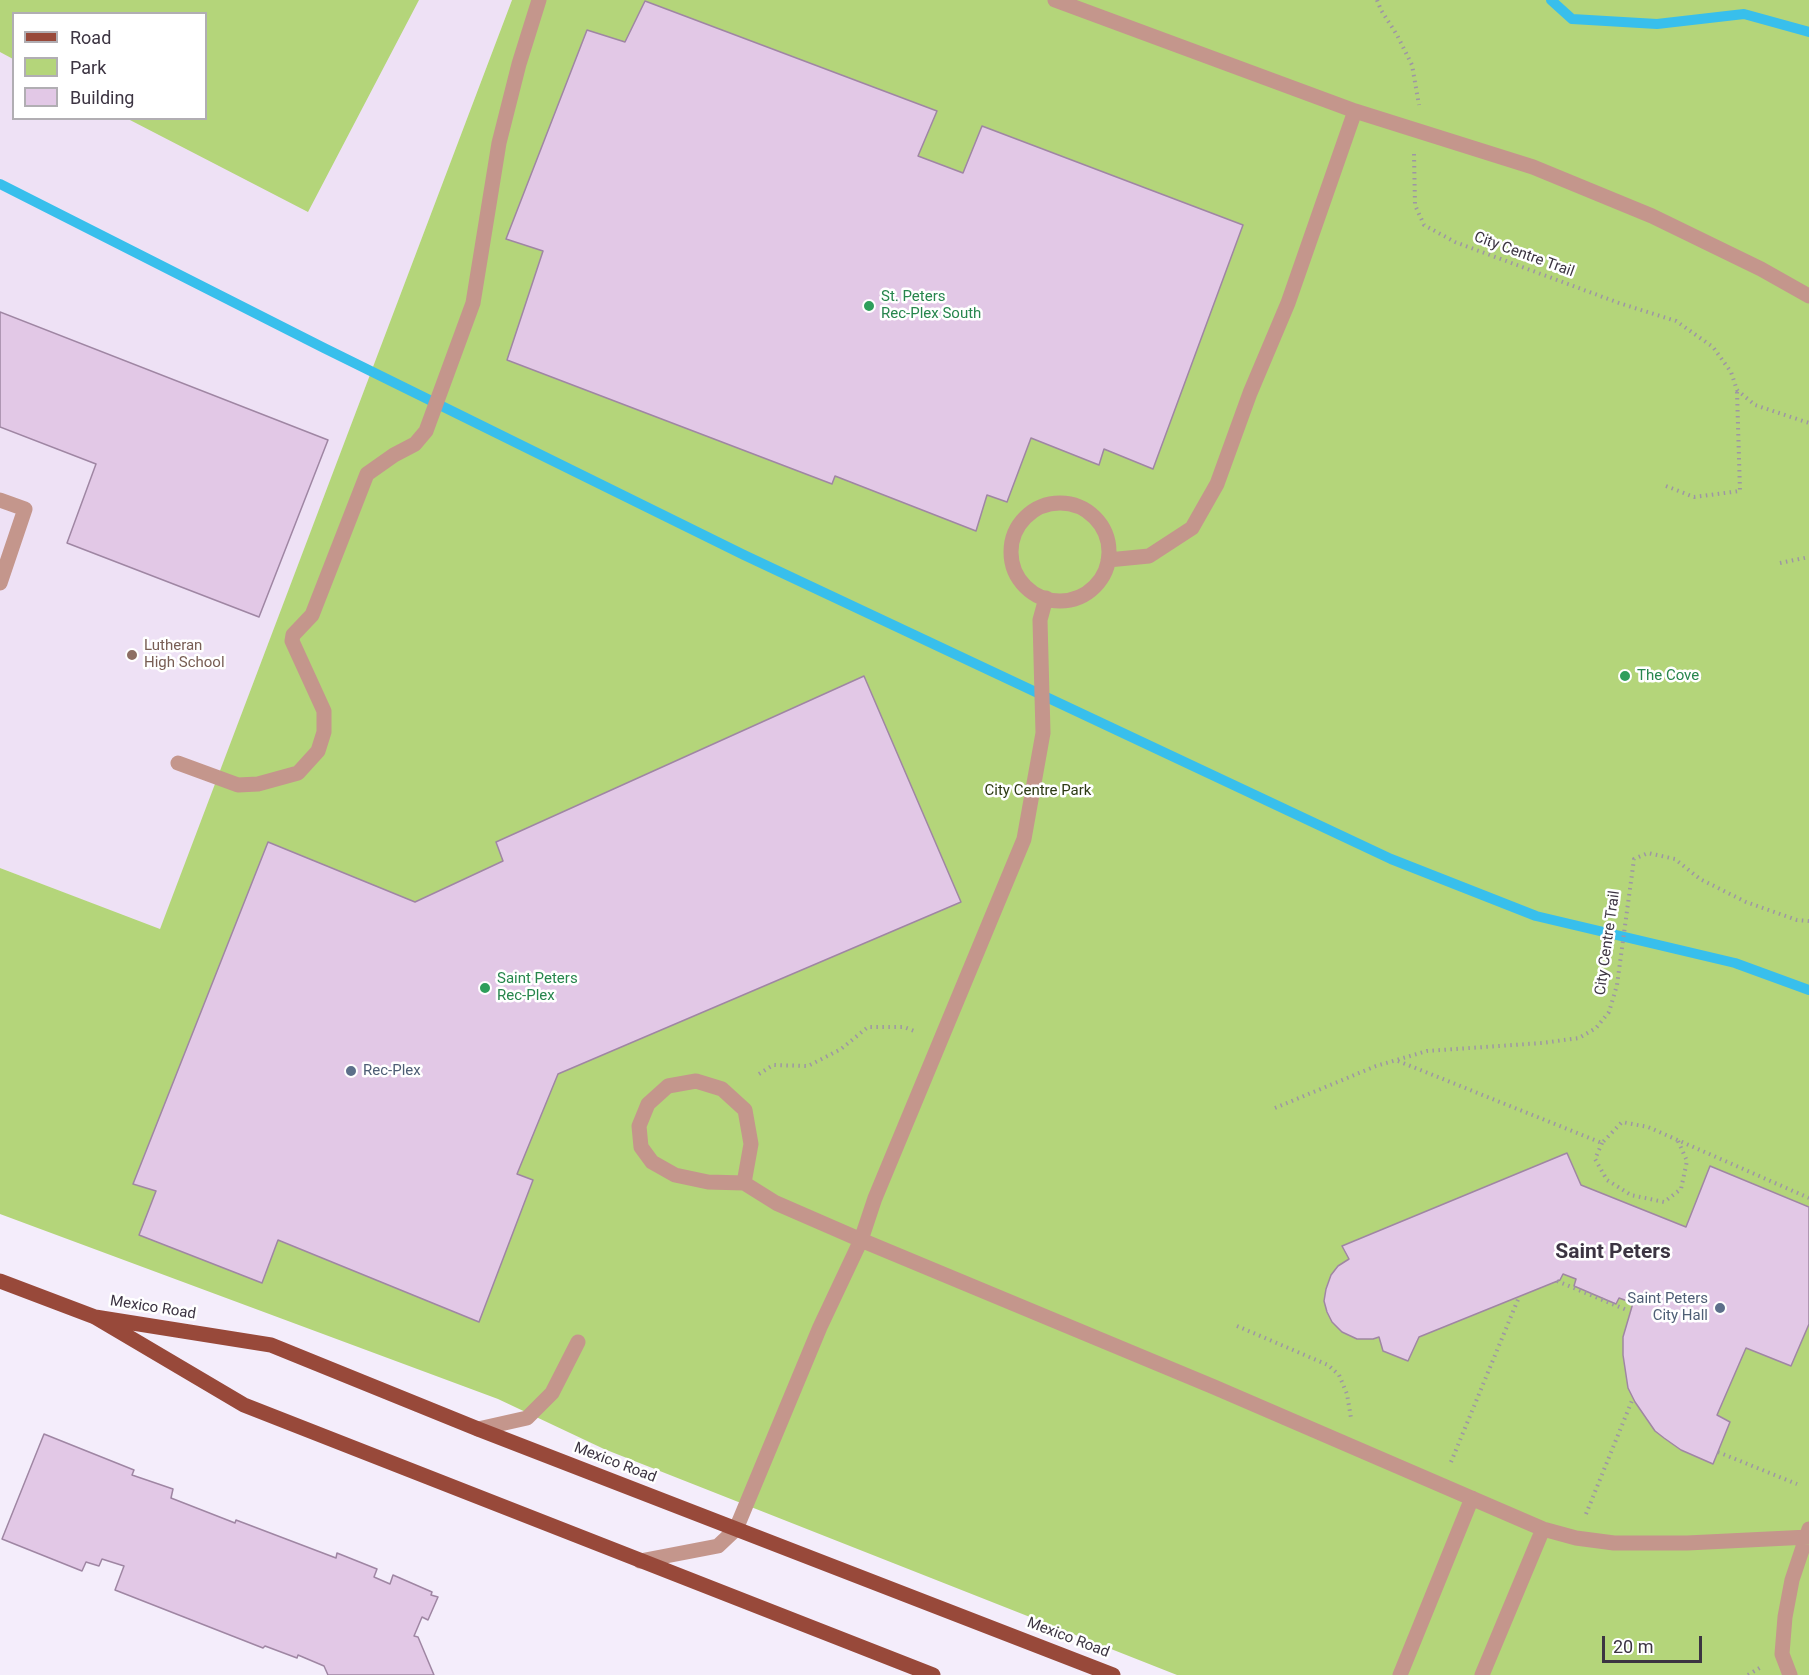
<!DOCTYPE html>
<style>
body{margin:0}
#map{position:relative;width:1809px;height:1675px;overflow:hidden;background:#f4edfb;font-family:Roboto,sans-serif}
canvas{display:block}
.legend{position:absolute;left:12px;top:12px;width:195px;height:108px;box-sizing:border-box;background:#fff;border:2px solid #b1aeb3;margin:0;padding:8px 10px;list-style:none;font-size:18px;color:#3c3442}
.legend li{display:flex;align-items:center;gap:12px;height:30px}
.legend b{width:30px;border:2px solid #b1aeb3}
.scale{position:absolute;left:1602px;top:1636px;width:100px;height:27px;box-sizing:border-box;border:3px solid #3c3442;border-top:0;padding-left:8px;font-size:18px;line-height:21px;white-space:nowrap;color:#3c3442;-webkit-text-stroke:4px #fff;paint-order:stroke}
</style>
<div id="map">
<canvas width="1809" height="1675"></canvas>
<ul class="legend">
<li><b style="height:8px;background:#98493a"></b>Road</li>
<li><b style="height:16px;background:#b4d57a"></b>Park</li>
<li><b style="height:16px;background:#e2c8e6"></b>Building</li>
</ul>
<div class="scale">20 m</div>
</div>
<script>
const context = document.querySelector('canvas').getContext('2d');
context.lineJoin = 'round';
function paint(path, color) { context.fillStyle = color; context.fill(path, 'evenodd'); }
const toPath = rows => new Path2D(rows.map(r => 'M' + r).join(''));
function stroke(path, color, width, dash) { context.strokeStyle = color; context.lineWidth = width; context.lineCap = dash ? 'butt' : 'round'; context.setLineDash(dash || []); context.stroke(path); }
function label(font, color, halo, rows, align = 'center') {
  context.font = font + ' Roboto,sans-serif'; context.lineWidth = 5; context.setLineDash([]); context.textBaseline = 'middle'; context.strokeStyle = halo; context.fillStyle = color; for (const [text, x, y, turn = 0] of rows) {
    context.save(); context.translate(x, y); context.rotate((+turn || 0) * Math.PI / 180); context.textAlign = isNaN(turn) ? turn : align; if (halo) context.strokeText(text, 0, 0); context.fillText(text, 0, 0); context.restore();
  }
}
const education = toPath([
 [0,0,512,0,160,930,0,868],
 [14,14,206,14,206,118,14,118]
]);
const green = toPath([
 [0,0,419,0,308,212,128,119,206,118,206,14,14,14,13,59,0,52],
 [512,0,1809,0,1809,1675,1177,1675,604,1449,498,1399,0,1214,0,868,160,929]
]);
const stream = toPath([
 [1551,0,1572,19,1657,24,1744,14,1809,32],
 [0,184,324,348,744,555,1391,859,1536,916,1735,963,1809,990]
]);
const building = toPath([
 [645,1,937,111,918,156,963,173,982,126,1243,225,1153,469,1104,449,1099,465,1031,438,1007,502,987,495,976,531,835,476,832,484,507,360,543,251,506,239,587,30,625,42,645,1],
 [0,312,328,440,259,617,67,543,96,464,0,427,0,312],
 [864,676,961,902,558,1074,517,1174,533,1180,479,1322,278,1240,262,1283,139,1235,156,1191,133,1184,268,842,415,902,503,861,496,842,864,676],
 [1567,1153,1581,1185,1686,1227,1710,1166,1809,1207,1809,1324,1791,1366,1746,1348,1717,1415,1730,1422,1713,1464,1681,1450,1664,1438,1655,1431,1635,1402,1628,1388,1623,1355,1623,1337,1633,1303,1619,1298,1616,1304,1574,1286,1576,1279,1563,1274,1560,1280,1419,1337,1408,1361,1383,1351,1379,1337,1373,1339,1357,1339,1342,1332,1332,1322,1327,1312,1324,1301,1326,1289,1331,1275,1338,1266,1349,1259,1342,1246,1567,1153],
 [44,1434,134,1470,132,1475,173,1489,171,1498,235,1523,236,1520,336,1558,337,1553,377,1569,374,1577,390,1584,393,1575,432,1592,431,1595,438,1597,428,1620,422,1617,414,1636,418,1637,434,1675,328,1675,324,1666,298,1655,297,1658,265,1646,263,1648,115,1590,124,1566,102,1559,99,1566,86,1562,82,1571,2,1539,44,1434]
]);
const path = toPath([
 [1377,0,1381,10,1397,35,1412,65,1419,105],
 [1414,154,1415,205,1424,225,1455,242,1619,303,1676,321,1713,347,1731,372,1737,390,1755,405,1809,423],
 [1666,486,1694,497,1740,491,1737,392],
 [1780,563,1809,557],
 [1398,1061,1602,1143,1622,1122,1648,1127,1809,1198],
 [759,1074,773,1065,808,1066,841,1049,868,1027,904,1027,917,1032],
 [1275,1108,1376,1066,1427,1051,1542,1043,1579,1038,1596,1028,1609,1012,1617,985,1634,859,1648,853,1675,859,1700,879,1746,902,1797,920,1809,921],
 [1602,1143,1595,1159,1607,1180,1631,1195,1664,1202,1681,1189,1687,1161,1678,1141],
 [1557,1281,1629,1311],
 [1237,1326,1328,1365,1339,1375,1347,1394,1351,1418],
 [1718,1452,1797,1484],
 [1451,1462,1519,1297],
 [1586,1514,1633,1398],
 [1748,1675,1761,1667]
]);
const minor = toPath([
 [1055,0,1355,111,1533,167,1652,216,1761,269,1809,296],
 [0,500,25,509,0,583],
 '1011 552a49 49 0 1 1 98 0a49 49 0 1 1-98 0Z',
 [1108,560,1149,556,1192,528,1217,484,1250,393,1288,303,1355,111],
 [178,763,238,785,258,784,298,773,318,751,324,732,324,711,292,641,293,635,312,615,367,474,394,455,415,444,426,431,473,303,499,143,519,64,539,0],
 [744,1183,751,1144,745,1110,722,1089,696,1081,668,1086,648,1104,639,1126,641,1147,652,1162,675,1175,708,1182,744,1183,776,1203,861,1240,1214,1387,1543,1529,1576,1538,1614,1543,1687,1543,1809,1537],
 [478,1429,527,1418,552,1393,578,1342],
 [640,1561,718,1546,736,1529,820,1327,861,1240,875,1198,1024,839,1043,733,1040,620,1046,598],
 [1400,1675,1472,1498],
 [1482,1675,1543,1529],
 [1790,1675,1782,1654,1785,1617,1792,1580,1809,1529]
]);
const major = toPath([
 [0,1281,95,1317,244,1405,933,1675],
 [95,1317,271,1345,478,1429,1113,1675]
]);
const markers = [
 [869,306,6,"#2e9e5b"],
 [132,655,6,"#8d6e63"],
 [1625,676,6,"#2e9e5b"],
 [485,988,6,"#2e9e5b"],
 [351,1071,6,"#5c6f8a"],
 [1720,1308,6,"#5c6f8a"]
];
const streetNames = [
 ["City Centre Trail",1524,255,20],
 ["City Centre Trail",1608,943,-82],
 ["Mexico Road",153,1308,9],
 ["Mexico Road",615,1463,21],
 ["Mexico Road",1068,1638,21]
];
const leisureNames = [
 ["St. Peters",881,297],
 ["Rec-Plex South",881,314],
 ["The Cove",1637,676],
 ["Saint Peters",497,979],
 ["Rec-Plex",497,996]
];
const educationNames = [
 ["Lutheran",144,646],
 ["High School",144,663]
];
const parkNames = [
 ["City Centre Park",1038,791]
];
const serviceNames = [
 ["Rec-Plex",363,1071],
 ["Saint Peters",1708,1299,"right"],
 ["City Hall",1708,1316,"right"]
];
const districtNames = [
 ["Saint Peters",1613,1253]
];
paint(education, '#eee1f5');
paint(green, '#b4d57a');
stroke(stream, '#38bfec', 10);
paint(building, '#e2c8e6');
stroke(building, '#9f86a3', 1.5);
stroke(path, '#9e96a4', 4, [1.5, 4.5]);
stroke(minor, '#c4968c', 15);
stroke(major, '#98493a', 15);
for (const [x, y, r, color] of markers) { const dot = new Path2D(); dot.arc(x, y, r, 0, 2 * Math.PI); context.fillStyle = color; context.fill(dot); stroke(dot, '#fff', 2); }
label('15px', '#3c3442', '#fff', streetNames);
label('15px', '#27864d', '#fff', leisureNames, 'left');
label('15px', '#785e54', '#fff', educationNames, 'left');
label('15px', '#2e3b14', '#fff', parkNames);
label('15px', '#4e5e75', '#fff', serviceNames, 'left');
label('bold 21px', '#3c3442', '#fff', districtNames);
</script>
